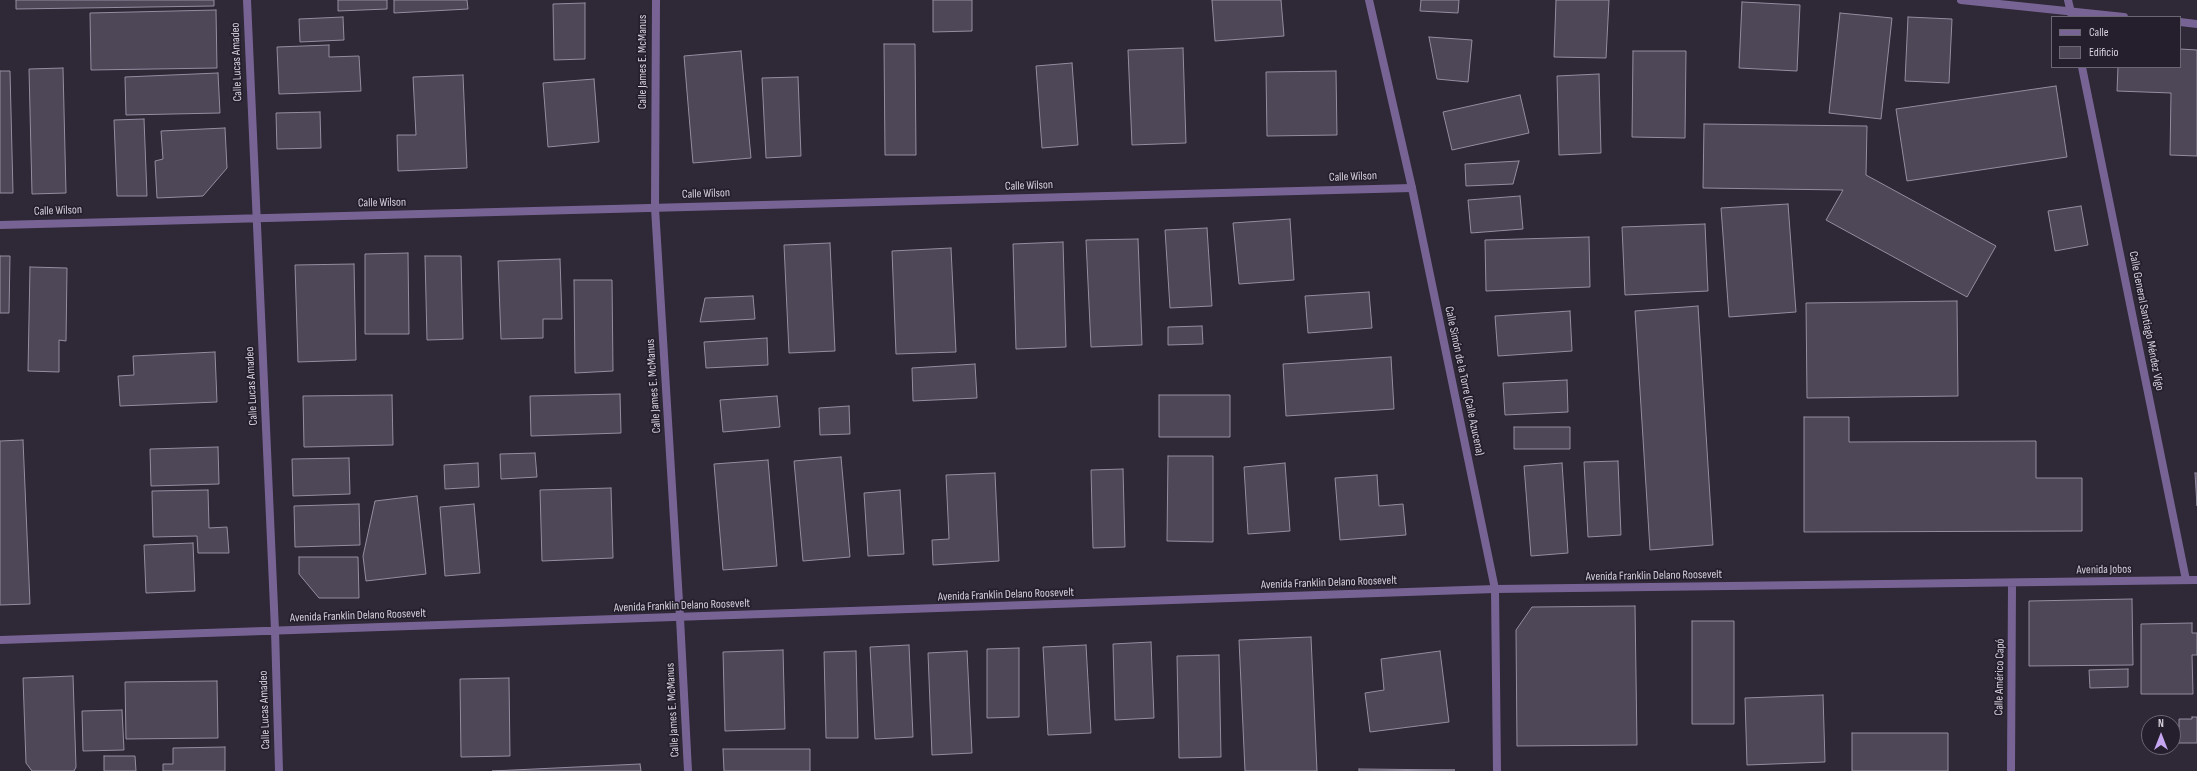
<!DOCTYPE html>
<meta charset="utf-8">
<style>
body{margin:0}
#map{position:relative;width:2197px;height:771px;overflow:hidden;background:#2e2837;font-family:"Sofia Sans Condensed",sans-serif}
canvas{display:block}
.legend{position:absolute;left:2051px;top:16px;width:130px;height:52px;box-sizing:border-box;background:#241e2d;border:1px solid #6b6673;margin:0;padding:5px 7px;list-style:none;font-size:12px;color:#d6d2dc}
.legend li{display:flex;align-items:center;gap:8px;height:20px}
.legend b{width:20px;border:1px solid #6b6673}
.north{position:absolute;left:2141px;top:715px;width:40px;height:40px;box-sizing:border-box;background:#241e2d;border:1px solid #6b6673;border-radius:50%;rotate:0deg;font-size:11px;font-weight:700;line-height:16px;text-align:center;color:#d6d2dc}
.north::after{content:'';display:block;margin:auto;width:14px;height:18px;background:#c6a6f0;clip-path:polygon(50% 0,100% 100%,50% 72%,0 100%)}
</style>
<div id="map">
<canvas width="2197" height="771"></canvas>
<ul class="legend">
<li><b style="height:5px;background:#786494"></b>Calle</li>
<li><b style="height:11px;background:#4d4758"></b>Edificio</li>
</ul>
<div class="north">N</div>
</div>
<script>
const context = document.querySelector('canvas').getContext('2d');
context.lineJoin = 'round';
function paint(path, color) { context.fillStyle = color; context.fill(path, 'evenodd'); }
const toPath = rows => new Path2D(rows.map(r => 'M' + r).join(''));
function stroke(path, color, width, dash) { context.strokeStyle = color; context.lineWidth = width; context.lineCap = dash ? 'butt' : 'round'; context.setLineDash(dash || []); context.stroke(path); }
function label(font, color, halo, rows, align = 'center') {
  context.font = font + ' "Sofia Sans Condensed",sans-serif'; context.lineWidth = 3.5; context.setLineDash([]); context.textBaseline = 'middle'; context.strokeStyle = halo; context.fillStyle = color; for (const [text, x, y, turn = 0] of rows) {
    context.save(); context.translate(x, y); context.rotate((+turn || 0) * Math.PI / 180); context.textAlign = isNaN(turn) ? turn : align; if (halo) context.strokeText(text, 0, 0); context.fillText(text, 0, 0); context.restore();
  }
}
const building = toPath([
 [16,0,214,0,214,6,16,9,16,0],
 [338,0,387,0,387,9,338,11,338,0],
 [394,0,467,0,468,9,394,13,394,0],
 [933,0,972,0,972,31,933,32,933,0],
 [1212,0,1281,0,1284,36,1215,41,1212,0],
 [1421,0,1459,0,1458,13,1420,11,1421,0],
 [1556,0,1609,0,1606,58,1554,57,1556,0],
 [1742,2,1800,5,1797,71,1739,68,1742,2],
 [585,3,585,59,554,60,553,4,585,3],
 [216,10,217,68,91,70,90,13,216,10],
 [1840,13,1892,18,1881,119,1829,113,1840,13],
 [343,17,344,40,300,42,299,19,343,17],
 [1908,17,1952,19,1949,83,1905,81,1908,17],
 [1429,37,1472,40,1468,82,1437,79,1429,37],
 [884,44,915,44,916,155,885,155,884,44],
 [329,45,329,57,359,56,361,91,279,94,277,47,329,45],
 [1183,48,1186,143,1132,145,1128,50,1183,48],
 [2180,49,2197,50,2197,156,2170,155,2171,93,2117,91,2118,67,2180,67,2180,49],
 [741,51,751,158,693,163,684,56,741,51],
 [1633,51,1686,51,1685,138,1632,137,1633,51],
 [1072,63,1078,145,1042,148,1036,66,1072,63],
 [63,68,66,193,32,194,29,69,63,68],
 [0,71,10,71,13,193,0,193,0,71],
 [1336,71,1337,135,1267,136,1266,72,1336,71],
 [218,73,220,113,126,115,125,77,218,73],
 [1599,74,1601,153,1559,155,1557,76,1599,74],
 [463,75,467,168,398,171,397,135,416,135,413,77,463,75],
 [798,77,801,156,766,158,762,78,798,77],
 [594,79,599,142,548,147,543,83,594,79],
 [2056,86,2067,157,1907,181,1896,109,2056,86],
 [1520,95,1529,133,1452,150,1443,112,1520,95],
 [320,112,321,148,277,149,276,113,320,112],
 [144,119,147,196,117,196,114,120,144,119],
 [1704,124,1867,126,1866,175,1996,246,1967,297,1826,220,1843,190,1703,188,1704,124],
 [225,128,227,168,203,196,157,198,155,161,163,159,161,131,225,128],
 [1519,161,1513,184,1466,186,1465,164,1519,161],
 [1520,196,1523,229,1471,233,1468,200,1520,196],
 [1788,204,1796,312,1729,317,1721,208,1788,204],
 [2081,206,2088,245,2055,251,2048,211,2081,206],
 [1290,219,1294,280,1239,284,1233,223,1290,219],
 [1705,224,1708,291,1625,295,1622,227,1705,224],
 [1207,228,1212,306,1170,308,1165,230,1207,228],
 [1589,237,1590,287,1486,291,1485,240,1589,237],
 [1138,239,1142,345,1091,347,1086,240,1138,239],
 [1063,242,1066,347,1016,349,1013,244,1063,242],
 [830,243,835,351,789,353,784,245,830,243],
 [951,248,956,352,896,354,892,251,951,248],
 [408,253,409,334,365,334,365,254,408,253],
 [0,256,10,256,9,313,0,313,0,256],
 [425,256,461,256,463,339,427,340,425,256],
 [560,259,562,319,543,319,543,338,501,339,498,261,560,259],
 [354,264,356,360,298,362,295,265,354,264],
 [30,267,67,268,66,341,59,340,59,372,28,371,30,267],
 [574,280,612,280,613,371,575,373,574,280],
 [1369,292,1372,328,1308,333,1305,296,1369,292],
 [753,296,755,319,700,322,705,298,753,296],
 [1957,301,1958,396,1807,398,1806,303,1957,301],
 [1698,306,1713,545,1650,550,1635,311,1698,306],
 [1570,311,1572,351,1498,356,1495,316,1570,311],
 [1202,326,1203,344,1168,345,1168,327,1202,326],
 [767,338,768,365,706,368,704,342,767,338],
 [215,352,217,402,120,406,118,376,134,375,133,356,215,352],
 [1391,357,1394,409,1286,416,1283,364,1391,357],
 [975,364,977,398,913,401,912,368,975,364],
 [1567,380,1568,412,1505,415,1503,383,1567,380],
 [620,394,621,433,531,436,530,396,620,394],
 [392,395,393,445,304,447,303,396,392,395],
 [1159,395,1230,395,1230,437,1159,437,1159,395],
 [777,396,780,427,723,432,720,400,777,396],
 [849,406,850,434,820,435,819,408,849,406],
 [1804,417,1849,417,1849,442,2036,441,2036,478,2082,478,2082,531,1804,532,1804,417],
 [1514,427,1570,427,1570,449,1514,449,1514,427],
 [23,440,30,604,0,605,0,441,23,440],
 [218,447,219,484,151,486,150,449,218,447],
 [535,453,537,477,501,479,500,454,535,453],
 [1168,456,1213,456,1213,542,1167,541,1168,456],
 [841,457,850,557,803,561,794,461,841,457],
 [349,458,350,494,293,496,292,459,349,458],
 [768,460,777,566,723,570,714,464,768,460],
 [1618,461,1621,535,1588,537,1584,462,1618,461],
 [478,463,479,487,445,489,444,465,478,463],
 [1285,463,1290,531,1248,534,1244,467,1285,463],
 [1562,463,1568,553,1531,556,1524,466,1562,463],
 [1123,469,1125,547,1093,548,1091,470,1123,469],
 [995,473,999,561,933,565,932,540,949,539,946,475,995,473],
 [2195,473,2197,473,2197,506,2195,473],
 [1377,475,1379,506,1403,504,1406,535,1340,540,1335,478,1377,475],
 [611,488,613,558,542,561,540,490,611,488],
 [208,490,209,528,227,527,229,553,198,553,197,536,153,537,152,491,208,490],
 [900,490,904,554,868,556,864,493,900,490],
 [417,496,426,574,366,581,363,556,375,501,417,496],
 [359,504,360,545,295,547,294,506,359,504],
 [474,504,480,573,445,576,440,507,474,504],
 [193,543,195,591,146,593,144,545,193,543],
 [299,557,358,557,359,598,319,598,299,574,299,557],
 [2132,599,2133,665,2029,666,2029,601,2132,599],
 [1635,606,1637,745,1517,746,1516,630,1532,607,1635,606],
 [1692,621,1734,621,1734,724,1692,724,1692,621],
 [2192,623,2192,633,2197,633,2197,655,2192,655,2193,694,2141,694,2141,624,2192,623],
 [1311,637,1317,771,1245,771,1239,640,1311,637],
 [1151,642,1154,718,1115,720,1113,644,1151,642],
 [909,645,913,737,875,739,870,647,909,645],
 [1086,645,1091,733,1048,735,1043,647,1086,645],
 [1019,648,1019,717,987,718,987,649,1019,648],
 [783,650,785,729,725,731,723,652,783,650],
 [856,651,858,738,826,738,824,652,856,651],
 [967,651,972,753,932,755,928,653,967,651],
 [1440,651,1449,722,1370,732,1365,693,1384,690,1381,659,1440,651],
 [1219,655,1221,757,1179,758,1177,656,1219,655],
 [2128,669,2128,687,2090,688,2089,670,2128,669],
 [73,676,76,767,74,771,32,771,26,763,23,678,73,676],
 [509,678,510,756,461,757,460,679,509,678],
 [217,681,218,738,126,739,125,682,217,681],
 [1823,695,1825,762,1747,765,1745,698,1823,695],
 [122,710,124,750,83,751,82,711,122,710],
 [2192,717,2197,717,2197,743,2179,743,2179,719,2192,719,2192,717],
 [1852,733,1948,733,1948,771,1852,771,1852,733],
 [225,747,225,771,163,771,163,764,173,764,173,748,225,747],
 [723,749,810,749,810,771,724,771,723,749],
 [104,756,135,756,136,771,104,771,104,756],
 [640,764,641,771,492,771,640,764],
 [1359,769,1455,770,1359,771,1359,769]
]);
const minor = toPath([
 [247,0,275,630,279,771],
 [656,0,655,208,680,618,688,771],
 [1961,0,2124,17],
 [2068,0,2072,17],
 [2180,22,2197,24],
 [2082,67,2186,580],
 [0,225,1412,188],
 [0,640,1495,589,2197,580],
 [2011,771,2012,583]
]);
const tertiary = toPath([
 [1369,0,1412,188,1495,589,1497,771]
]);
const streetNames = [
 ["Calle Lucas Amadeo",237,62,-92],
 ["Calle James E. McManus",643,62,-90],
 ["Calle Wilson",1353,177,-2],
 ["Calle Wilson",1029,186,-2],
 ["Calle Wilson",706,194,-2],
 ["Calle Wilson",382,203,-1],
 ["Calle Wilson",58,211,-2],
 ["Calle General Santiago Méndez Vigo",2146,321,79],
 ["Calle Simón de la Torre (Calle Azucena)",1464,381,78],
 ["Calle Lucas Amadeo",252,386,-93],
 ["Calle James E. McManus",654,386,-94],
 ["Avenida Jobos",2104,570,-1],
 ["Avenida Franklin Delano Roosevelt",1654,576,-1],
 ["Avenida Franklin Delano Roosevelt",1329,583,-2],
 ["Avenida Franklin Delano Roosevelt",1006,595,-2],
 ["Avenida Franklin Delano Roosevelt",682,606,-2],
 ["Avenida Franklin Delano Roosevelt",358,616,-2],
 ["Calle Américo Capó",2000,677,-89],
 ["Calle Lucas Amadeo",265,710,-92],
 ["Calle James E. McManus",673,710,-93]
];
paint(building, '#4d4758');
stroke(building, '#958da0', 1);
stroke(minor, '#786494', 8);
stroke(tertiary, '#786494', 8);
label('12px', '#d6d2dc', '#241e2d', streetNames);
</script>
